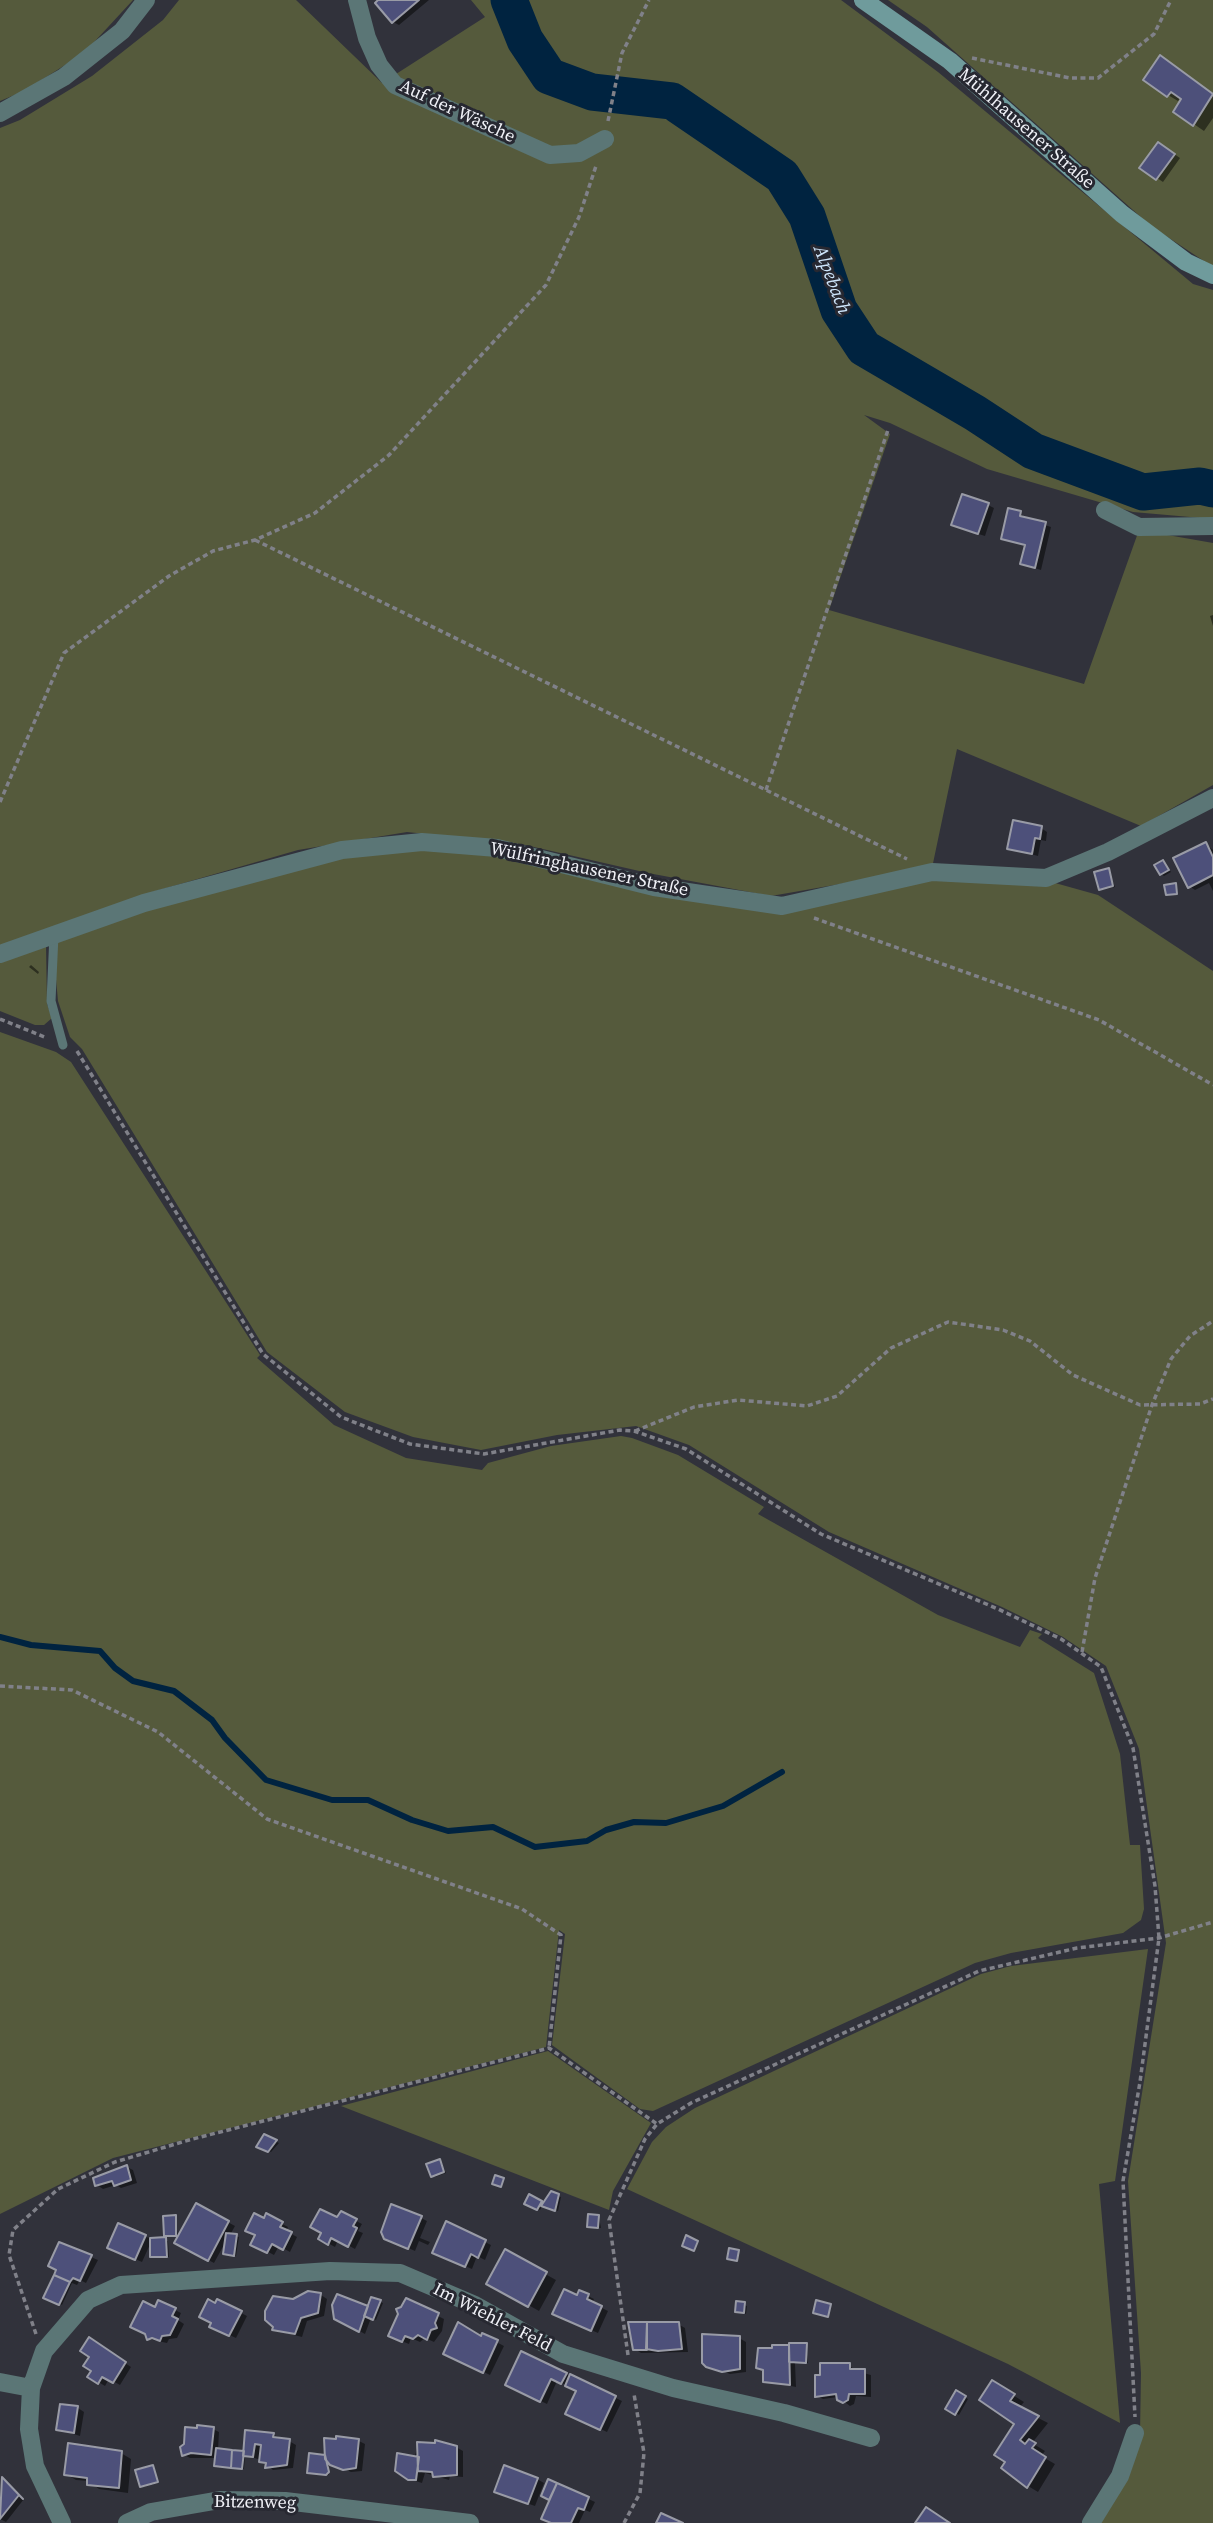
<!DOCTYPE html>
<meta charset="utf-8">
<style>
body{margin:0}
canvas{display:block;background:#31323b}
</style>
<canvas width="1213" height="2523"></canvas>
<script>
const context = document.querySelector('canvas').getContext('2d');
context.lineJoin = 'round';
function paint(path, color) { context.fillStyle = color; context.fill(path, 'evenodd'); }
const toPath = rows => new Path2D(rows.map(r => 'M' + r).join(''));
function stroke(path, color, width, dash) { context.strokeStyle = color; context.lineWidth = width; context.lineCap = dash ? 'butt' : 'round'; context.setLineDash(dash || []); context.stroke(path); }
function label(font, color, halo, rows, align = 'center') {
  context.font = font + ' "Source Serif 4",serif'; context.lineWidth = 6; context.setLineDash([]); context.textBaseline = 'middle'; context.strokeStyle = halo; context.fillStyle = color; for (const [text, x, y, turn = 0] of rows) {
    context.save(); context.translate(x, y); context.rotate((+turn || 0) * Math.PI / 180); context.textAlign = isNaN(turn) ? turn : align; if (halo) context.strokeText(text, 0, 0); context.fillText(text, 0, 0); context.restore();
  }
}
const green = toPath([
 [0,0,133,0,84,53,24,91,0,101],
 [179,0,296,0,382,83,485,17,471,0,841,0,938,72,1193,284,1213,290,1213,519,1133,512,987,469,890,423,864,415,890,434,829,610,1084,684,1139,530,1213,543,1213,785,1141,826,957,749,932,868,771,896,648,873,521,844,407,832,298,850,149,893,0,946,0,128,20,120,92,76,163,20],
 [888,0,1213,0,1213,267,1151,226,927,27],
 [424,849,495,853,781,910,932,875,1048,881,1098,895,1213,971,1213,2523,1098,2523,1140,2434,1141,2373,1128,2181,1166,1943,1139,1749,1106,1666,1063,1637,1002,1607,829,1532,689,1445,636,1426,557,1435,481,1450,413,1437,345,1412,267,1352,82,1049,70,1037,58,1001,55,968,58,940,146,909,347,855],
 [46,945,47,1004,52,1018,44,1025,35,1025,0,1011,0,962],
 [0,1032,56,1052,71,1062,260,1355,257,1358,334,1425,406,1458,482,1470,488,1463,551,1446,621,1436,632,1438,678,1455,764,1507,758,1514,938,1615,1020,1647,1030,1630,1042,1634,1038,1638,1094,1673,1120,1754,1130,1845,1140,1845,1144,1909,1141,1920,1123,1933,1011,1953,975,1963,653,2111,640,2109,552,2045,565,1934,559,1930,546,2047,113,2158,0,2214],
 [1148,1949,1115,2181,1099,2184,1120,2423,1008,2364,627,2189,652,2142,666,2127,695,2108,981,1974,1011,1966],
 [548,2051,651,2123,613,2191,609,2210,341,2106]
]);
const shadow = toPath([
 [381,0,429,0,399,25,393,22],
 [1169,64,1213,96,1213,118,1204,131,1175,111,1184,99,1181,97,1178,101,1168,95],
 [1164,147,1180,158,1163,182,1157,178],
 [988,505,994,508,985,536,959,528],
 [1020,513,1026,519,1051,527,1041,570,1022,564,1026,546,1003,538],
 [1213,615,1213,626,1210,616],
 [1041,828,1047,832,1046,841,1041,840,1038,856,1009,848],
 [1206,844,1213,850,1213,891,1209,883,1195,890,1189,886],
 [1163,862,1171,872,1164,876,1161,874],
 [1108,870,1115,887,1103,890,1100,889],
 [31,965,39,972,38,974,29,967],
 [265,2136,279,2143,271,2152,258,2146],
 [440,2161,446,2173,435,2177,432,2176],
 [127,2167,133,2170,137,2183,121,2188,116,2185,103,2189,97,2185],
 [551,2193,561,2197,558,2211,543,2205,540,2210,526,2204,529,2197,544,2204],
 [196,2205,235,2226,230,2235,239,2237,236,2256,225,2253,226,2241,214,2263,176,2243],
 [341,2213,362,2224,358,2231,363,2233,355,2249,338,2240,335,2247,320,2239],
 [267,2216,288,2227,286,2231,297,2237,290,2252,279,2246,274,2255,253,2244],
 [175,2217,178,2236,168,2236,166,2235],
 [599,2217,601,2228,589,2226],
 [421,2218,427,2221,420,2238,430,2242,428,2245,419,2241,415,2251,393,2241],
 [145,2237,168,2241,169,2257,152,2256,152,2240,142,2262,116,2251],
 [485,2242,491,2245,485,2260,477,2256,472,2269,441,2256],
 [60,2244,98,2260,86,2283,80,2280,77,2285,72,2283,62,2305,46,2298,58,2270],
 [506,2252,556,2280,539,2311,489,2283],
 [321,2295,327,2299,324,2316,307,2321,302,2337,274,2330,293,2301],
 [588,2296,594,2299,592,2303,608,2311,598,2333,561,2317,578,2297],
 [406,2300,444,2319,442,2331,434,2342,425,2338,420,2342,411,2338,409,2344,396,2339],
 [218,2301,247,2316,236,2338,218,2330],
 [159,2302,181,2313,178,2320,184,2324,177,2338,169,2339,167,2343,148,2339],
 [380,2302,383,2303,376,2320,371,2318,365,2334,335,2318],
 [738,2303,747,2306,746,2314,737,2311],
 [678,2324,685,2328,688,2352,641,2353,635,2349],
 [483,2335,504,2346,490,2375,452,2357],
 [739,2338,746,2342,746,2372,730,2374,707,2365],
 [95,2343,131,2367,120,2385,109,2379,105,2386,90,2377,94,2371],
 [806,2345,808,2363,795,2363,796,2387,765,2381,765,2371,758,2367],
 [849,2365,856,2371,871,2375,871,2397,856,2396,854,2404,850,2406,838,2397,823,2399,817,2396],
 [566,2374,622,2401,607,2432,574,2417,578,2391,568,2386,557,2381,547,2404,513,2388],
 [992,2382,1024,2402,1019,2408,1048,2423,1032,2443,1045,2451,1041,2456,1055,2464,1038,2492,1028,2486,1016,2424],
 [957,2393,968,2399,959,2415,948,2408],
 [78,2408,84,2412,80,2436,58,2429],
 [213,2429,219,2432,218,2450,245,2453,247,2432,274,2435,289,2441,296,2445,293,2468,273,2470,261,2460,245,2455,244,2469,218,2466,217,2458,190,2458,184,2455],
 [326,2440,359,2441,365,2444,362,2471,351,2472,329,2462,329,2475,311,2473,327,2457],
 [418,2444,456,2447,463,2451,463,2477,450,2476,449,2480,425,2473,422,2483,409,2479],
 [121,2453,131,2459,128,2493,99,2489,89,2481,76,2480,66,2474],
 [153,2467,159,2483,144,2487,142,2486],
 [2,2479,24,2499,6,2522,0,2519],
 [537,2479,544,2483,535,2506,503,2495],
 [549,2481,595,2502,590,2512,585,2510,579,2523,553,2523,552,2499,543,2495]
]);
const stream = toPath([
 [0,1637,31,1645,100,1651,115,1668,133,1681,174,1691,212,1720,225,1738,266,1780,332,1800,368,1800,412,1820,448,1831,493,1827,535,1847,587,1841,606,1830,634,1822,666,1823,723,1806,782,1772]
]);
const river = toPath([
 [509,0,525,40,549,76,592,92,672,101,782,176,807,216,839,310,864,348,975,413,1033,451,1143,492,1200,486,1213,489]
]);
const building = toPath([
 [378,0,419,0,392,23,375,3,378,0],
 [1160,55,1213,94,1193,126,1173,112,1181,99,1171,92,1167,97,1143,80,1160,55],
 [1158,142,1175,154,1156,180,1139,168,1158,142],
 [962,494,989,503,978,534,951,525,962,494],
 [1008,508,1021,511,1020,516,1046,522,1035,568,1020,564,1025,545,1001,539,1008,508],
 [1013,820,1042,826,1040,839,1035,838,1032,854,1007,849,1013,820],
 [1206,842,1213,857,1213,875,1188,888,1173,858,1206,842],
 [1163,860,1169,870,1160,875,1154,865,1163,860],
 [1109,868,1113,886,1099,890,1094,872,1109,868],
 [1176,883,1177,894,1166,895,1164,885,1176,883],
 [264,2134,277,2140,268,2152,256,2147,264,2134],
 [440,2159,444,2172,431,2177,426,2164,440,2159],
 [127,2165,131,2180,114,2186,112,2181,95,2186,93,2178,127,2165],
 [495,2175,504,2178,501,2187,492,2184,495,2175],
 [551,2191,559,2194,555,2211,541,2206,551,2191],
 [529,2194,542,2201,537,2210,524,2204,529,2194],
 [196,2203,229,2221,208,2261,174,2243,196,2203],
 [391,2204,422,2216,408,2249,384,2239,381,2232,391,2204],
 [320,2209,337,2217,341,2211,357,2219,353,2226,357,2228,348,2247,331,2238,328,2245,318,2239,321,2233,310,2227,320,2209],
 [254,2213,264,2218,266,2213,283,2222,280,2227,292,2232,283,2250,272,2244,267,2253,250,2245,255,2235,245,2231,254,2213],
 [588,2214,599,2215,598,2228,587,2227,588,2214],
 [176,2215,176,2236,164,2236,163,2216,176,2215],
 [446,2221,486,2240,478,2258,471,2254,465,2267,432,2253,446,2221],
 [118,2223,146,2235,135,2260,107,2248,118,2223],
 [226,2233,237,2234,234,2256,223,2254,226,2233],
 [686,2235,698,2241,694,2251,682,2246,686,2235],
 [166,2237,167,2257,150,2257,150,2238,166,2237],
 [59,2242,92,2255,80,2281,73,2278,70,2282,54,2275,56,2270,48,2266,59,2242],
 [729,2248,739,2250,737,2261,727,2259,729,2248],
 [505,2249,547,2272,528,2307,486,2284,505,2249],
 [54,2275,70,2282,59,2305,43,2298,54,2275],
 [564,2289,577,2295,579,2290,589,2294,587,2299,602,2306,591,2331,552,2314,564,2289],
 [308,2291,321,2293,318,2313,301,2318,295,2334,272,2330,273,2327,265,2320,265,2311,273,2296,293,2299,308,2291],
 [337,2294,368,2306,359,2332,334,2319,332,2305,337,2294],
 [371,2297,381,2300,373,2320,364,2316,371,2297],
 [406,2298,439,2313,435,2323,437,2328,431,2330,427,2340,418,2335,413,2339,405,2336,402,2342,388,2336,398,2314,396,2309,401,2307,406,2298],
 [208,2299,215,2303,217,2299,242,2311,229,2336,209,2327,211,2323,199,2317,208,2299],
 [158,2300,176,2308,172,2316,178,2319,170,2335,162,2336,160,2341,152,2338,147,2340,145,2334,130,2327,143,2301,155,2307,158,2300],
 [816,2300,831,2304,828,2317,813,2313,816,2300],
 [736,2301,745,2302,744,2313,735,2312,736,2301],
 [458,2322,481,2336,482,2333,498,2340,483,2373,443,2354,458,2322],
 [628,2322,647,2322,647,2350,633,2350,628,2322],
 [647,2322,679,2322,682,2349,658,2351,646,2349,647,2322],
 [702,2334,740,2336,740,2369,722,2372,706,2367,702,2363,702,2334],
 [89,2337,126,2362,113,2383,102,2377,98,2384,87,2377,91,2371,83,2366,89,2357,80,2351,89,2337],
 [789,2343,807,2343,806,2363,789,2362,789,2343],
 [772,2345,789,2345,790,2385,763,2382,763,2370,756,2368,758,2348,772,2348,772,2345],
 [521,2351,567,2373,561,2384,551,2379,540,2402,505,2385,521,2351],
 [820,2363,850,2363,850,2369,865,2369,865,2394,849,2394,848,2400,843,2403,837,2400,836,2394,815,2397,815,2375,820,2375,820,2363],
 [570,2374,616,2396,600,2430,565,2414,576,2391,565,2386,570,2374],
 [992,2380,1015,2394,1010,2401,1039,2416,1020,2440,1025,2444,1029,2439,1036,2443,1032,2448,1046,2457,1027,2488,1001,2468,1005,2462,994,2455,1014,2424,979,2400,992,2380],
 [956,2390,966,2396,955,2415,945,2409,956,2390],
 [60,2404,78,2406,74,2433,56,2430,60,2404],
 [197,2425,214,2427,211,2455,191,2453,182,2456,180,2447,184,2444,185,2427,197,2428,197,2425],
 [245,2430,274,2433,273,2437,290,2439,287,2465,265,2468,266,2463,259,2462,261,2445,255,2444,253,2457,243,2456,245,2430],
 [336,2436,359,2439,356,2468,343,2470,330,2465,325,2459,324,2438,336,2439,336,2436],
 [435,2440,457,2446,457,2475,433,2477,432,2472,418,2471,417,2442,435,2443,435,2440],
 [68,2443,122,2451,119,2488,87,2485,87,2478,64,2475,68,2443],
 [216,2448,232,2450,231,2468,214,2466,216,2448],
 [232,2450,244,2451,242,2469,231,2468,232,2450],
 [309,2453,325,2455,329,2472,326,2475,307,2473,309,2453],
 [397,2453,419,2457,416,2480,408,2480,395,2471,397,2453],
 [153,2465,158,2482,140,2487,135,2470,153,2465],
 [504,2465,538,2478,528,2504,494,2492,504,2465],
 [2,2477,23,2499,19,2495,0,2519,2,2477],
 [548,2479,557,2483,549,2500,541,2496,548,2479],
 [557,2483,589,2497,584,2510,578,2508,571,2523,551,2523,541,2519,557,2483],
 [926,2507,950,2523,915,2523,926,2507],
 [661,2513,683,2523,656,2523,661,2513]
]);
const path = toPath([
 [972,58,1070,78,1098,78,1154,34,1171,0],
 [608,121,622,53,649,0],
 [255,540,907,859],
 [766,790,888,430],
 [0,802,64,653,169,576,213,551,255,540,315,513,389,455,546,285,579,217,596,166],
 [814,918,1099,1020,1213,1085],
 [0,1019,47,1038],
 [77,1051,263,1354,341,1417,410,1444,484,1454,620,1430,634,1431,686,1449,821,1534,998,1609,1061,1639,1101,1667,1133,1748,1155,1886,1159,1938,1140,2082,1123,2181,1135,2417],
 [635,1431,694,1407,738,1400,807,1406,837,1396,891,1348,948,1322,1003,1330,1030,1341,1073,1375,1140,1405,1200,1404,1213,1399],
 [1082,1652,1095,1578,1152,1405,1171,1359,1190,1336,1213,1321],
 [0,1686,72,1690,158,1732,267,1819,522,1909,561,1935,549,2048],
 [36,2334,9,2255,13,2230,58,2189,115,2162,189,2140,549,2048,657,2124],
 [628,2355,609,2220,645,2139,657,2124,691,2103,979,1971,1077,1948,1159,1938,1213,1922],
 [624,2523,640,2493,644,2453,634,2394]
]);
const service = toPath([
 [54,935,51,1001,63,1045]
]);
const minor = toPath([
 [357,0,367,38,379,65,395,85,550,155,579,153,605,139],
 [1105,510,1139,527,1213,526],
 [0,954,144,903,342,850,422,842,497,848,654,887,782,906,932,872,1046,878,1108,852,1213,798],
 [0,2382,31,2388],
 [62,2523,35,2466,29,2429,31,2388,44,2351,88,2300,121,2285,330,2271,400,2273,475,2305,563,2354,673,2388,784,2413,871,2438],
 [127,2523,151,2512,220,2500,285,2501,470,2523],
 [1091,2523,1120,2476,1135,2433]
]);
const tertiary = toPath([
 [0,113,64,77,122,31,146,0]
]);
const secondary = toPath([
 [863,0,950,61,1122,214,1186,262,1213,275]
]);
const streetNames = [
 ["Auf der Wäsche",457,112,25],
 ["Mühlhausener Straße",1026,129,41],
 ["Wülfringhausener Straße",589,870,12],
 ["Im Wiehler Feld",492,2318,27],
 ["Bitzenweg",255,2503,1]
];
const waterNames = [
 ["Alpebach",831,280,69]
];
paint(green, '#555a3c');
paint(shadow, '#0007');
stroke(stream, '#002340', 6);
stroke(river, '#002340', 37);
paint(building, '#4d507a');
stroke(building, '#999ba6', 2);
stroke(path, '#808189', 3.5, [5, 3.5]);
stroke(service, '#5b7676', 9);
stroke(minor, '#5b7676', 18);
stroke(tertiary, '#5b7676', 18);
stroke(secondary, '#6f9b9c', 18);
label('18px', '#f0f1f7', '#272831', streetNames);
label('italic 19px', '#cde4fa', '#272831', waterNames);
</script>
